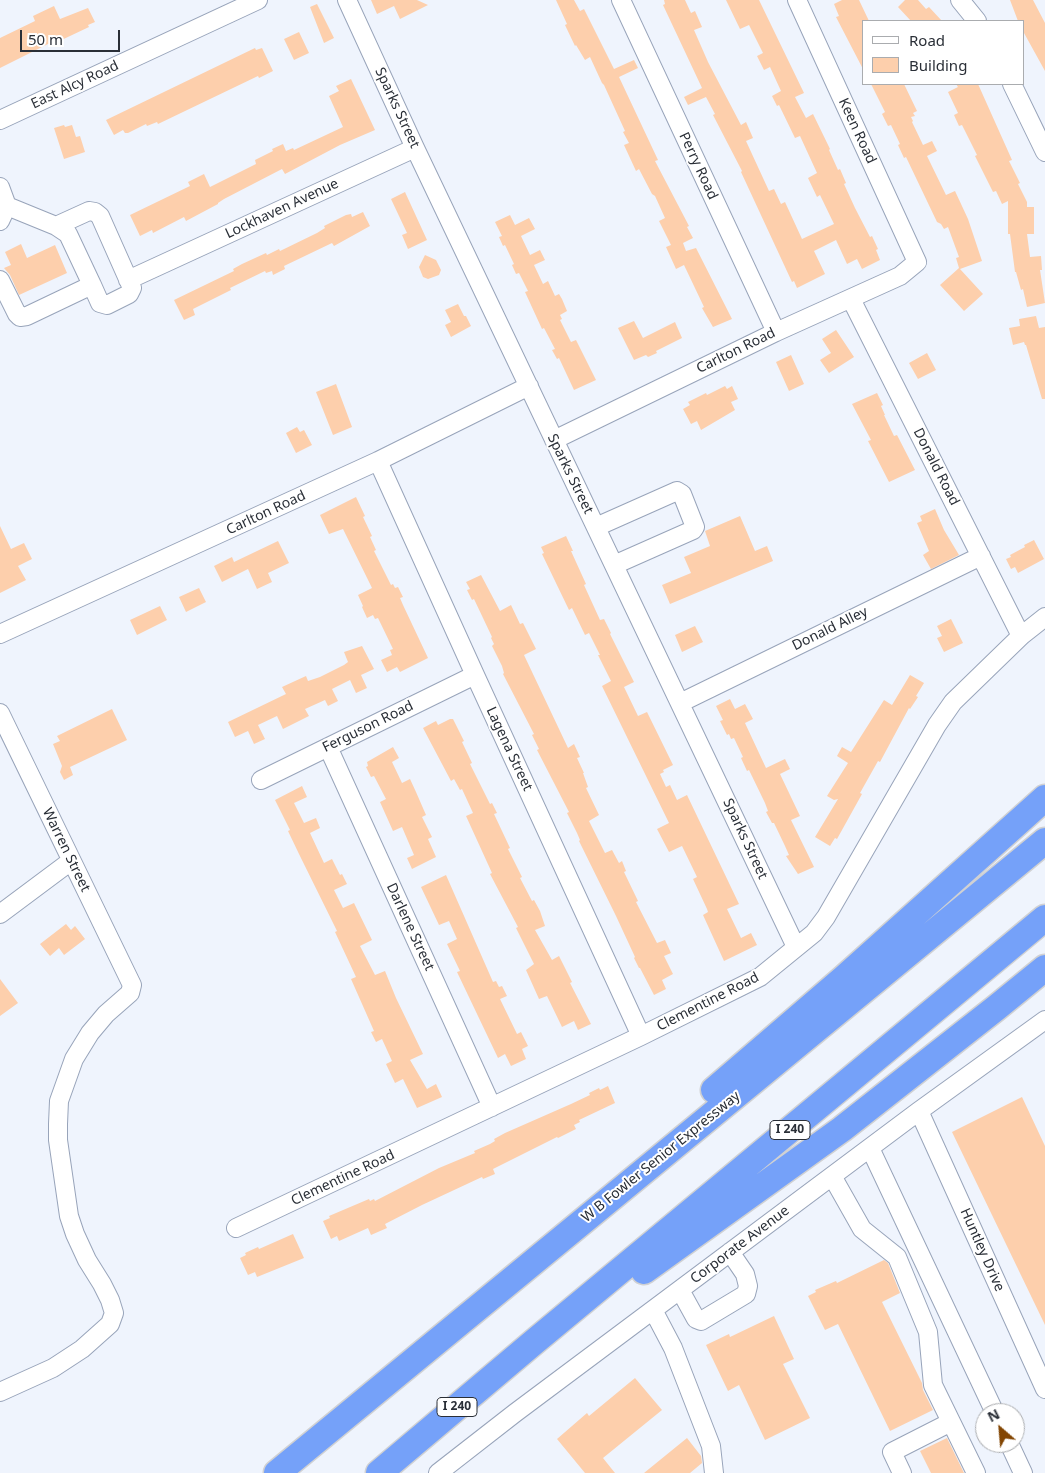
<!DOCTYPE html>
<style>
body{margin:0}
#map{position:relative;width:1045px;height:1473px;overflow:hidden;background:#eff4fd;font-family:"Noto Sans",sans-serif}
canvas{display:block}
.legend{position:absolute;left:862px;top:20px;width:162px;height:65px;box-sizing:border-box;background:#fff;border:1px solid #aaacaf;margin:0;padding:6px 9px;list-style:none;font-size:15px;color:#2a2f37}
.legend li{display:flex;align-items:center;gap:10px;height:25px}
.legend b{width:25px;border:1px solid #aaacaf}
.north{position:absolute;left:975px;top:1403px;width:50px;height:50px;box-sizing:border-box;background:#fff;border:1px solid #aaacaf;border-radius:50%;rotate:333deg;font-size:14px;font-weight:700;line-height:20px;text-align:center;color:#2a2f37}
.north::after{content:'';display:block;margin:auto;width:18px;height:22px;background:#834603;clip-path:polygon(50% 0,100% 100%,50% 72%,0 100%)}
.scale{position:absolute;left:20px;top:30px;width:100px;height:22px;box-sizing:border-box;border:2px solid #2a2f37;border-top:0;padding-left:6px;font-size:15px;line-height:18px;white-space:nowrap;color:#2a2f37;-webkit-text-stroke:4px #fff;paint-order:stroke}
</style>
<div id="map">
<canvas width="1045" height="1473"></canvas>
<ul class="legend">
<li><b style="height:6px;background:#fff"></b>Road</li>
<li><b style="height:14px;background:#fdcfac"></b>Building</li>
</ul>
<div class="north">N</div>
<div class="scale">50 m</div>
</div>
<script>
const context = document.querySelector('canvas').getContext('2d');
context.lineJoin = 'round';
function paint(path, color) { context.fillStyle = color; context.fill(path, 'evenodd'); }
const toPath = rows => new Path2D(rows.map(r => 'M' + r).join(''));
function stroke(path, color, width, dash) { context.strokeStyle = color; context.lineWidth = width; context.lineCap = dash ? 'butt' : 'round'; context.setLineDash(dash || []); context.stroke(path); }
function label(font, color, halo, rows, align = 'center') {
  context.font = font + ' "Noto Sans",sans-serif'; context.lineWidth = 4; context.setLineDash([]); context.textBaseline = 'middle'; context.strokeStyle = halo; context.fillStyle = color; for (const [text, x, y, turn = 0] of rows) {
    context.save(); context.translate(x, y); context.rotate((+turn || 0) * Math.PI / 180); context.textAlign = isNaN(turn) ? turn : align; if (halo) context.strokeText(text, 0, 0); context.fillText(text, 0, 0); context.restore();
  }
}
const building = toPath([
 [371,0,417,0,428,5,400,19,394,6,377,14],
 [556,0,574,0,580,11,584,9,614,69,634,60,638,68,619,77,658,160,655,161,689,226,687,227,693,238,683,243,686,251,696,248,732,319,713,327,702,308,704,307,684,265,676,269,666,247,671,245,659,221,665,218,655,196,652,194,639,169,636,171,624,145,629,143,623,132,625,131,604,85,602,83,590,57,585,60,576,45,575,46,565,25,567,24],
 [664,0,685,0,691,13,695,11,702,27,694,30,708,62,741,125,746,122,753,138,746,141,769,191,774,189,781,204,785,202,802,239,834,224,820,195,817,197,808,178,817,173,800,136,795,138,779,105,777,106,772,96,781,91,770,67,764,70,757,56,763,53,749,25,740,29,726,0,759,0,804,93,795,97,806,118,813,114,830,149,829,150,838,170,840,169,846,183,844,184,855,208,870,237,872,236,878,249,876,250,880,260,862,269,857,259,847,264,836,240,814,251,825,274,797,288,794,281,792,282,741,172,742,171,713,115,715,114,706,97,688,105,684,97,702,88,663,5,665,4],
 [842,0,859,0,869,21,864,21,864,71,836,17,839,16,834,4],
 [905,0,918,0,926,9,929,7,942,21,911,21,898,7],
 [1010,0,1033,0,1045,23,1045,71,1024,33,1024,21,1018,21],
 [317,4,334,38,324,43,310,7],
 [54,6,60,19,88,8,95,22,88,25,89,27,51,45,50,43,0,68,0,38,35,21,33,16],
 [299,32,309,53,294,60,284,39],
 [255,48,256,50,262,48,273,71,259,78,258,76,158,124,157,122,147,126,146,124,128,133,125,133,123,130,114,135,106,120],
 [351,79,375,130,340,145,285,174,282,169,224,199,218,203,218,204,186,221,184,217,153,233,152,230,140,236,130,215,190,186,188,182,204,174,210,187,256,164,255,160,273,151,272,149,283,144,286,151,293,148,294,150,343,127,329,96,339,91,336,86],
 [871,84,904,84,917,111,913,113,915,116,911,117,913,121,912,122,923,145,932,141,937,151,927,156,946,195,955,191,968,219,982,261,960,269,983,294,964,311,940,285,959,268,956,258,959,257,948,227,944,229,941,224,937,222,906,157,904,158,898,145,900,144,891,125,888,126,882,114,885,112],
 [956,84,978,84,1012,160,1009,161,1020,183,1018,184,1027,202,1027,207,1034,207,1034,234,1027,234,1030,257,1041,256,1042,270,1040,270,1045,303,1027,307,1023,289,1021,290,1016,272,1015,272,1010,234,1008,234,1008,201,1002,204,996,191,993,192,975,156,977,155,962,125,959,126,954,115,958,113,948,92,958,87],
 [64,125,65,127,72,125,76,137,80,136,85,152,64,159,54,128],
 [405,192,427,240,408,249,402,235,407,233,391,199],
 [363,212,370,226,334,246,332,243,284,266,285,269,273,275,272,271,266,273,265,271,230,288,231,290,193,309,195,315,184,320,174,300,234,271,233,269,242,264,266,253,267,255,279,249,280,251,317,233,325,228,324,226,346,215,351,214,352,217],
 [510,215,515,225,529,218,535,229,521,236,530,255,540,250,545,260,534,265,543,284,548,281,555,296,559,294,562,299,567,311,560,315,562,319,560,320,571,342,576,340,596,380,574,390,559,358,557,359,552,350,555,349,544,328,542,329,525,292,528,291,519,273,516,274,512,265,514,264,505,245,503,246,499,237,502,236,495,222],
 [21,244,27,258,55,245,67,273,19,295,10,275,4,268,11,265,5,252],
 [425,255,436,260,441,270,439,275,428,279,423,277,419,267],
 [458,304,464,316,466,316,471,326,451,337,445,325,451,322,445,310],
 [1036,316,1039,328,1045,327,1045,399,1042,399,1026,345,1025,345,1024,342,1013,345,1009,328,1020,326,1019,319],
 [634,321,643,338,675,322,682,338,656,351,657,353,648,357,646,355,634,360,618,328],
 [836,330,854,357,829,373,820,360,831,353,822,339],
 [927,353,936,370,918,379,909,363],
 [791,355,804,384,789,391,776,362],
 [336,384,352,427,333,435,316,392],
 [725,386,727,389,732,386,738,399,731,402,735,410,701,430,697,421,691,424,683,409,690,405,688,402,706,393,707,395],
 [877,393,883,405,881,406,885,415,884,415,894,436,897,435,915,470,889,482,868,441,871,440,852,404],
 [297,427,300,432,304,430,312,445,296,453,286,433],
 [356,497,365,516,363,517,372,536,370,537,376,550,374,551,391,585,393,584,395,588,398,587,403,597,400,598,403,605,428,658,400,672,397,667,387,672,381,660,392,655,390,650,393,649,378,618,375,619,373,615,367,618,362,607,363,606,358,595,372,588,343,529,329,534,320,515],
 [935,509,944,530,959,555,931,569,923,555,929,551,917,523,922,521,920,516],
 [740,516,755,551,767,546,773,561,670,604,662,585,691,573,684,557,710,546,705,531],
 [0,526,11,549,24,543,32,559,18,566,26,580,0,593],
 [566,536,573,551,571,551,586,584,584,585,600,620,604,619,611,633,610,634,634,682,624,687,638,716,647,712,673,765,663,770,664,772,660,774,666,787,670,785,677,800,687,795,739,904,727,909,741,938,751,933,757,945,724,961,703,915,708,912,707,909,693,879,697,877,682,846,669,852,657,829,669,823,602,686,611,681,598,655,600,655,589,633,585,635,572,608,569,610,542,554,544,553,541,547],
 [1034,540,1044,559,1018,573,1015,567,1011,569,1006,559,1011,557,1010,555,1025,547,1024,545],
 [278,541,289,563,268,573,272,582,257,589,248,569,222,582,214,566,232,557,234,562],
 [481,575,500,611,511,605,520,624,523,623,536,649,524,655,568,748,574,744,580,757,577,758,584,773,583,773,588,787,586,788,599,815,589,821,605,853,612,850,619,863,622,861,626,871,624,872,638,901,636,902,657,943,665,940,671,953,664,956,673,974,662,980,666,989,654,995,640,968,639,968,634,958,635,957,616,916,579,841,580,840,577,833,567,813,569,812,537,750,539,749,532,735,534,734,503,674,504,673,502,666,492,646,494,644,491,638,492,637,474,599,472,600,467,590,470,589,466,582],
 [199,588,206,602,186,612,179,597],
 [160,606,167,620,137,635,130,620],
 [951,619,963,643,944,652,937,638,942,636,937,626],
 [695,626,703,642,682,652,675,635],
 [362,646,374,669,361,675,367,688,356,693,350,680,332,689,338,701,328,706,325,700,305,709,309,716,283,729,277,716,258,725,265,739,254,744,248,731,235,737,228,722,286,694,282,687,306,676,308,681,320,677,344,665,348,662,344,652],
 [910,675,924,683,916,696,918,697,910,709,909,708,880,762,878,761,860,793,862,794,837,839,835,838,830,846,815,837,838,799,834,800,827,796,848,763,837,756,842,747,851,752,884,700,892,705],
 [730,699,735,709,745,704,753,719,745,723,766,768,785,759,790,769,780,774,800,816,791,820,814,867,798,874,786,856,789,855,785,846,774,823,772,823,766,812,768,811,765,803,749,770,747,771,741,758,743,757,734,738,731,739,729,734,727,735,720,721,723,720,716,706],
 [112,709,127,740,70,767,73,775,64,780,60,772,62,766,53,744,60,741,57,736],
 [450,719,453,719,464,741,462,742,472,763,470,764,490,804,492,803,497,813,494,814,510,848,508,849,522,877,520,878,532,901,534,900,540,911,545,926,535,930,552,960,559,956,572,982,570,983,591,1024,578,1030,574,1021,562,1027,547,996,539,999,526,970,534,964,516,928,518,927,490,874,492,873,466,816,473,813,462,789,460,790,454,779,451,781,423,728,436,721,438,725],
 [393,747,399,758,392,762,402,783,410,779,416,792,426,815,422,817,432,837,428,839,436,857,412,869,407,858,414,855,402,827,393,831,380,802,386,799,374,776,371,777,366,767,368,766,367,762],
 [302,786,307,797,294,803,304,823,316,818,320,828,310,833,324,863,332,859,340,875,342,874,347,884,334,890,343,908,354,903,372,940,360,946,375,975,385,971,396,998,423,1054,410,1060,427,1089,436,1084,442,1097,417,1108,403,1079,395,1083,386,1064,392,1061,382,1039,376,1042,371,1032,374,1031,351,979,356,977,335,932,337,931,299,854,288,831,290,830,275,800],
 [446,875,493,982,496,981,499,987,502,986,507,996,500,999,517,1034,521,1032,528,1046,522,1049,526,1059,511,1066,505,1054,498,1058,457,972,460,971,447,944,457,939,449,921,439,925,421,887],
 [66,924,71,930,75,926,85,939,64,955,59,948,50,956,40,944],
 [0,979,18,1003,0,1016],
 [608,1086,615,1103,579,1120,580,1122,574,1125,576,1129,558,1138,557,1137,493,1169,495,1174,483,1179,482,1177,422,1205,385,1224,387,1228,371,1235,368,1228,339,1241,337,1236,331,1239,323,1221,330,1218,329,1216,369,1199,370,1201,374,1199,375,1201,439,1168,475,1153,474,1151,490,1144,495,1141,494,1139,505,1133,571,1104,590,1095,589,1093,599,1088,600,1090],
 [1022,1097,1045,1146,1045,1325,952,1132],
 [293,1234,304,1258,257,1277,255,1272,248,1275,240,1258,246,1255,245,1253,258,1247,259,1249],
 [884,1260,888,1263,900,1293,882,1302,922,1383,923,1390,933,1410,890,1431,838,1324,825,1330,808,1296,816,1292,815,1290,836,1281,837,1283],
 [774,1316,794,1359,783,1364,810,1418,765,1440,739,1385,728,1391,706,1345,729,1334,730,1337],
 [635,1378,662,1410,603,1458,615,1473,585,1473,557,1439,587,1413,589,1416],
 [687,1438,701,1456,702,1463,690,1473,644,1473],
 [947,1438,964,1473,931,1473,920,1451]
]);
const minor = toPath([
 [347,0,415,148,796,947],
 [621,0,776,332],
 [960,0,977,21],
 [1012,84,1045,152],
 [0,120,258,0],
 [0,187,7,206,0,221],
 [56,226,89,211,95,212,100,216,132,288,129,294,107,305,100,303,92,285],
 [0,280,17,314,20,317,27,316,92,285,68,234,56,226,7,206],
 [128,280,415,148],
 [851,299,1021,636],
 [554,440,776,332,900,276,917,262,797,0],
 [378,461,475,675,641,1036],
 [596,527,677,491,682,494,695,527,693,530,614,565],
 [0,634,378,461,529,386],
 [680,703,981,556],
 [0,713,132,985,130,993,106,1014,90,1033,74,1059,59,1101,58,1124,58,1140,69,1216,75,1234,87,1260,102,1284,110,1300,114,1313,110,1324,82,1349,53,1368,0,1392],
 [328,747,492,1107],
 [261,780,475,675],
 [0,914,71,861],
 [919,1111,1045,1389],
 [870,1148,995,1413],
 [832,1176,862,1229,897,1257,928,1332,933,1385,976,1473],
 [236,1228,641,1036,760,977,814,933,826,917,937,725,953,702,1021,636,1045,617],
 [680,1290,696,1319,701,1321,746,1294,748,1286,745,1274,730,1252],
 [653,1310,673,1348,711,1446,714,1473],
 [1009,1443,1023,1473],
 [438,1473,515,1413,919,1111,1045,1020],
 [902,1473,892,1452,951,1422]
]);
const highway = toPath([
 [714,1090,844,978,1045,798],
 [644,1271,842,1129,996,1008,1045,968],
 [277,1473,1045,841],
 [379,1473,534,1342,1045,918]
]);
const shields = [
 [790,1130,40],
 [457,1407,40]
];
const shieldNames = [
 ["I 240",790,1130],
 ["I 240",457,1407]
];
const streetNames = [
 ["East Alcy Road",75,85,-25],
 ["Sparks Street",397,108,65],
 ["Keen Road",857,131,65],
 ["Perry Road",698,166,65],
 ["Lockhaven Avenue",282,209,-25],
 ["Carlton Road",736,351,-26],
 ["Donald Road",936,467,63],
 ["Sparks Street",570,474,64],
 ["Carlton Road",266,513,-25],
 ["Donald Alley",830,629,-26],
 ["Ferguson Road",368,727,-26],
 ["Lagena Street",509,749,65],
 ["Sparks Street",745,839,65],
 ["Warren Street",66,850,64],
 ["Darlene Street",410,927,65],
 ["Clementine Road",708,1002,-27],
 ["W B Fowler Senior Expressway",661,1157,-39],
 ["Clementine Road",343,1178,-25],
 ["Corporate Avenue",740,1245,-37],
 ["Huntley Drive",982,1250,66]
];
paint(building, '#fdcfac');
stroke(minor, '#98a4ba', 20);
stroke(highway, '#d0d1d3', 29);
stroke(minor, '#fff', 18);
stroke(highway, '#75a1f9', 26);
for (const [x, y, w] of shields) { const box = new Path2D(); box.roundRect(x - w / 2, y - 9.5, w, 19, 4); context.fillStyle = '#fff'; context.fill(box); stroke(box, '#2a2f37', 1); }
label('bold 12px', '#2a2f37', null, shieldNames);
label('14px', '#2a2f37', '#fff', streetNames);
</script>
